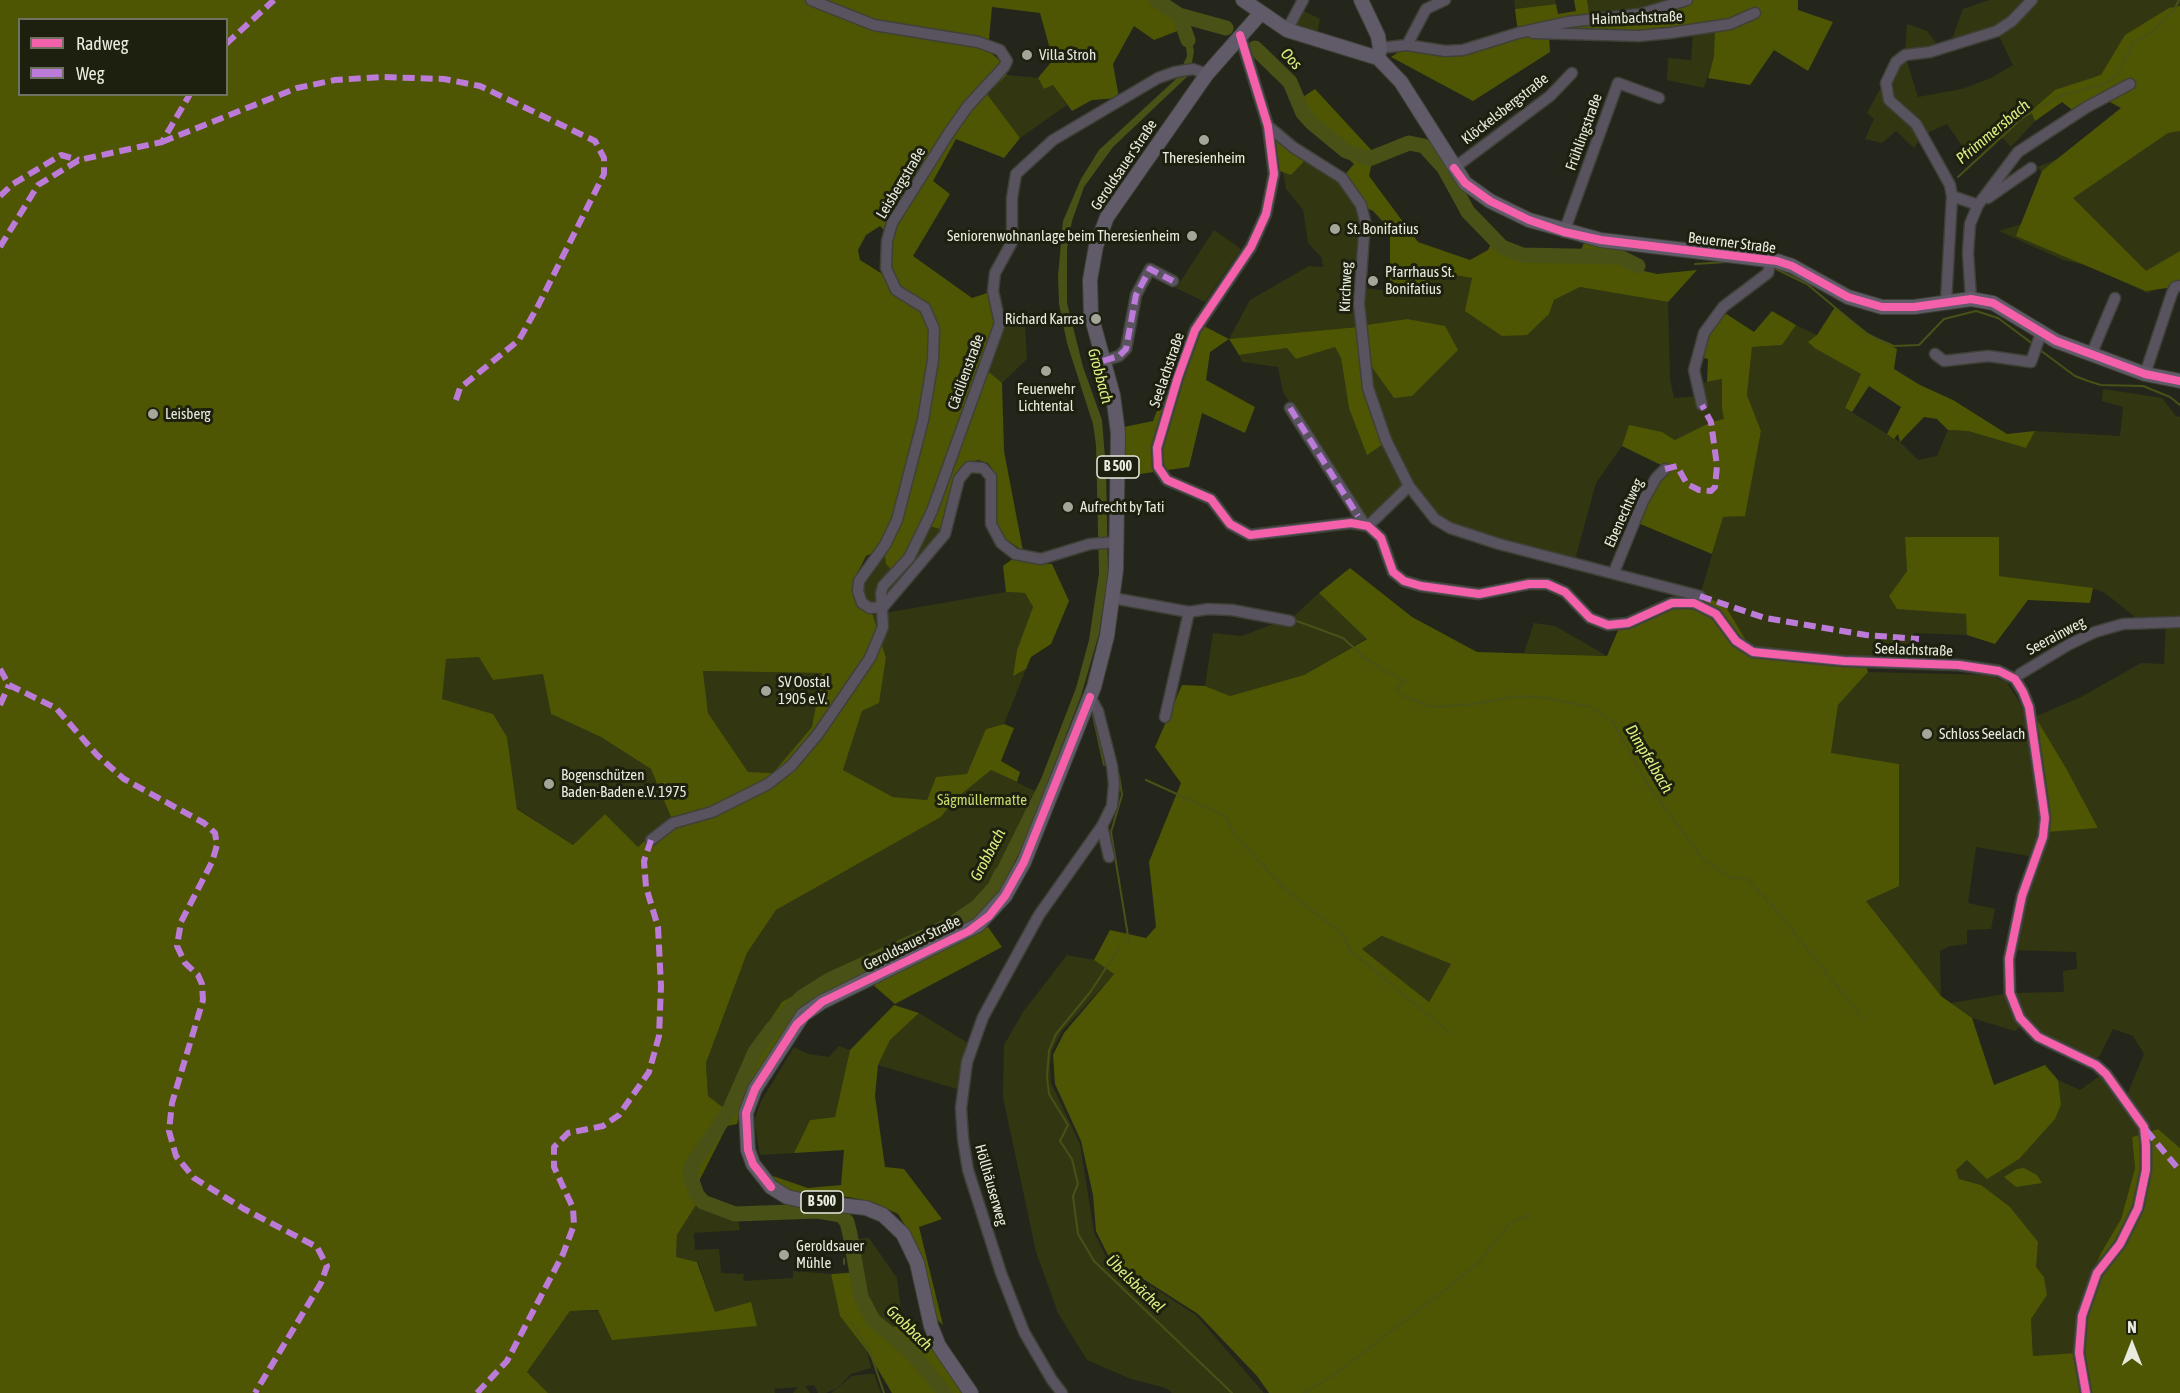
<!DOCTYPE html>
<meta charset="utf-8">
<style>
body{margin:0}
#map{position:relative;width:2180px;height:1393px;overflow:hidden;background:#24261b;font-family:"Asap Condensed",sans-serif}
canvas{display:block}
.legend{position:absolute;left:18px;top:18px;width:210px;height:78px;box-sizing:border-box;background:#1d200e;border:2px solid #6f7162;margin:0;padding:8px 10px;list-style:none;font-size:18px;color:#e9ebdf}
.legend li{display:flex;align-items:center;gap:12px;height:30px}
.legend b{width:30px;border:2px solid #6f7162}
.north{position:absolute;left:2102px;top:1315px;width:60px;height:60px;-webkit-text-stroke:4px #1d200e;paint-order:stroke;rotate:0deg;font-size:16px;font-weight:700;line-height:24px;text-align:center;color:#e9ebdf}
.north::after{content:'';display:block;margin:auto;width:21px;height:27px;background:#e9ebdf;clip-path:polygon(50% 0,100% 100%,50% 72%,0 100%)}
</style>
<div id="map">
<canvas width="2180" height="1393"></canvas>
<ul class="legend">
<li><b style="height:8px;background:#f560ab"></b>Radweg</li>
<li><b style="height:8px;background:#bd7bd9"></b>Weg</li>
</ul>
<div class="north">N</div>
</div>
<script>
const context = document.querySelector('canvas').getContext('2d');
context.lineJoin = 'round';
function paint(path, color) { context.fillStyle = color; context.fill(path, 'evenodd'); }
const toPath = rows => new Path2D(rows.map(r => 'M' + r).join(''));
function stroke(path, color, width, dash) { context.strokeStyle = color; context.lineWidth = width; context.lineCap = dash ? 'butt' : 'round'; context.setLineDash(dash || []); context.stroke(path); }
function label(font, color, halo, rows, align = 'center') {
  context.font = font + ' "Asap Condensed",sans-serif'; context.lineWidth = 6; context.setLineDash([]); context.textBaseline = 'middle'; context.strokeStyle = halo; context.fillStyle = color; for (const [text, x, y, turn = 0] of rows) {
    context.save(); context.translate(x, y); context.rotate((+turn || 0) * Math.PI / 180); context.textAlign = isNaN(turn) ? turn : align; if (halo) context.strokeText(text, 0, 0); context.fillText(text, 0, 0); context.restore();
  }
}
const green = toPath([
 [1514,0,1555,0,1556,4,1515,9],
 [1587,0,1687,0,1590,19],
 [1989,0,2180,0,2180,70,2068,86,2031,110,2035,121,2011,147,2000,135,1971,159,1947,124,1923,135,1914,148,1896,131,1882,143,1865,139,1874,119,1867,113,1880,89,1905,55,1907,24,1927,31,1941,49,1905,55,1918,97,1962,89,1991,78,2013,65,1997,32,1949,47,1963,9],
 [1300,9,1320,19,1317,34,1292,25],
 [1715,24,1714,56,1704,88,1667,80,1668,58,1691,60,1693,31],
 [1007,75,1038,78,1044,89,1053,85,1067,105,1020,138,987,94],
 [2180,91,2180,281,2147,293,2089,266,2063,260,1999,231,2051,215,2048,179,2037,167,2073,153],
 [1308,157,1329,168,1361,205,1360,260,1351,268,1350,302,1358,307,1358,327,1229,339,1250,300,1309,266,1323,267,1322,258,1308,243,1303,210,1286,189,1283,172,1291,174],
 [1214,230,1241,249,1205,302,1176,288],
 [1429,271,1472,278,1549,314,1554,300,1580,287,1668,302,1670,379,1674,398,1699,396,1697,384,1722,379,1722,408,1725,419,1711,422,1675,440,1662,432,1629,426,1622,446,1596,483,1575,560,1450,528,1409,486,1366,521,1283,392,1278,367,1242,362,1239,355,1287,348,1296,359,1335,347,1341,358,1349,408,1366,387,1371,366,1394,398,1407,319,1366,325,1362,288,1390,291,1424,288],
 [1000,323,1025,324,1027,359,1002,383,984,369],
 [1796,325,1817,335,1816,349,1861,374,1845,408,1900,442,1918,460,1937,456,1948,430,1968,431,2026,448,2035,431,2120,436,2123,407,2102,401,2103,389,2162,398,2176,416,2180,417,2180,1148,2158,1129,2132,1137,2135,1167,2121,1219,2101,1253,2075,1353,2033,1356,2031,1319,2047,1295,2044,1277,2035,1267,2038,1242,1981,1185,1959,1179,1956,1170,1967,1160,2061,1104,2058,1080,2080,1090,2104,1073,2126,1097,2144,1054,2133,1036,2113,1029,2099,1057,2087,1060,2052,1046,2020,1027,2015,1031,1972,1018,1951,1003,2010,993,2064,992,2063,971,2077,969,2076,952,2012,950,2035,857,1976,847,1968,903,1995,909,1991,929,1967,930,1967,944,1950,946,1940,951,1941,996,1866,901,1899,764,1831,754,1838,705,1868,672,1989,675,2007,682,2023,708,2035,782,2048,832,2098,828,2066,768,2034,717,2081,697,2141,663,2164,664,2166,622,2136,618,2105,593,2091,588,1999,576,1999,538,1905,537,1907,571,1889,596,1967,614,1967,635,1914,633,1914,663,1751,649,1700,596,1723,517,1745,515,1761,431,1747,395,1752,347,1782,345],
 [928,526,943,530,885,599,885,589],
 [884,547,892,570,878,604,874,604,868,601,862,587],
 [1006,592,1025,593,1033,607,1017,650,1013,675,1026,669,1004,724,986,729,967,775,936,777,927,800,893,797,843,770,862,711,879,703,886,658,873,615],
 [1319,593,1367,638,1304,675,1230,696,1205,686,1213,633,1242,636,1294,616],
 [1534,623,1555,626,1607,656,1524,653],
 [479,656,493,680,543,674,551,714,601,737,651,769,671,816,638,847,605,814,573,845,517,808,507,737,493,714,442,699,445,659],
 [703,671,822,673,813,727,773,773,748,772,708,713],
 [991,770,1035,791,995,876,975,902,959,913,865,956,783,1002,750,1051,725,1109,708,1096,706,1063,747,953,776,910,941,817,953,801],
 [1383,936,1451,964,1429,1002,1362,949],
 [1067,955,1094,960,1114,974,1062,1031,1052,1051,1050,1066,1051,1083,1080,1144,1094,1232,1106,1257,1196,1315,1264,1393,1172,1393,1166,1388,1131,1379,1087,1360,1058,1313,1036,1252,1003,1097,1004,1045,1023,1012],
 [919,1013,968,1043,960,1090,878,1065,890,1040],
 [839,1046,850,1050,835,1117,810,1120,794,1153,760,1155,754,1121,761,1101,794,1047,808,1054,829,1057],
 [696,1205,738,1220,740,1230,694,1233,695,1250,719,1249,721,1273,744,1274,743,1281,793,1278,793,1271,831,1274,840,1316,867,1351,871,1368,851,1374,837,1388,826,1393,818,1393,814,1385,805,1386,810,1393,793,1393,798,1387,774,1389,775,1393,548,1393,527,1372,570,1311,715,1312,698,1262,676,1258,677,1235],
 [869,1238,897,1278,903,1324,893,1327,877,1316,862,1283,861,1272,857,1272,855,1239],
 [868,1374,874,1374,881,1393,831,1393,852,1376]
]);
const forest = toPath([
 [0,0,1158,0,1177,18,1180,30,1154,40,1134,26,1113,64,1119,98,1092,100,1072,111,1053,85,1044,89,1038,78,1053,60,1040,13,992,7,988,50,1000,61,1007,75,987,94,1020,138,1004,158,956,139,933,181,950,194,913,256,972,298,993,291,1000,323,984,368,1002,383,1004,451,1023,551,1004,538,996,525,995,473,988,463,978,460,965,464,943,530,922,524,911,548,892,570,886,564,884,548,866,556,855,578,853,592,857,604,873,615,886,658,879,703,862,711,843,770,893,797,927,800,936,777,967,774,986,729,1004,724,1014,728,1001,761,1020,772,1017,782,991,770,953,801,941,817,776,910,747,953,706,1063,708,1096,725,1109,750,1051,782,1002,865,956,959,913,975,902,986,890,996,894,971,924,807,1003,783,1033,744,1094,737,1124,727,1126,697,1185,696,1205,677,1235,676,1257,697,1262,715,1312,751,1302,757,1326,612,1340,598,1310,570,1311,527,1372,548,1393,0,1393],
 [20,20,226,20,226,94,20,94],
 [880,226,886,232,884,275,860,260,858,250,866,235],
 [479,657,493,680,543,674,551,714,601,737,651,769,671,817,638,847,605,814,573,845,517,809,507,737,493,714,442,699,446,659],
 [703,671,822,673,812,727,773,773,748,772,708,713],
 [1574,0,1587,0,1590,19,1687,0,1798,0,1798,10,1833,22,1808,71,1774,50,1750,85,1708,78,1714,56,1715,24,1693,29,1549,35,1550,52,1473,101,1391,57,1403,49,1445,51,1518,33,1515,9,1556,4,1558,14,1576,11],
 [2180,6,2180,131,2168,133,2073,198,2146,271,2180,251,2180,286,2146,291,2016,236,2042,171,2121,108,2108,101,2075,112,2062,102,2035,121,2031,111,2055,90,2101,75,2125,35,2169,8],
 [1315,89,1374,153,1369,176,1418,242,1470,260,1488,250,1494,237,1539,253,1580,253,1585,240,1619,247,1631,268,1657,274,1697,270,1668,302,1580,287,1554,300,1549,314,1527,335,1502,336,1465,311,1472,278,1430,271,1424,288,1390,291,1390,229,1373,211,1361,205,1342,178,1354,164,1291,105],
 [1278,134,1308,157,1291,175,1274,169,1270,140],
 [1835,307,1868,333,1897,349,1894,369,1920,385,1953,400,2007,434,2035,431,2026,448,1968,431,1948,430,1937,419,1924,417,1900,442,1898,434,1894,439,1887,434,1901,407,1869,386,1852,412,1845,408,1861,374,1816,349,1808,342,1817,335],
 [1772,311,1796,325,1782,345,1752,347,1747,395,1761,431,1745,516,1723,517,1712,554,1638,523,1667,468,1622,446,1629,425,1662,432,1675,440,1711,422,1724,419,1722,408,1722,379,1707,382,1708,359,1699,357,1707,332,1725,313,1754,332],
 [1407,319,1445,326,1458,350,1412,396,1394,398,1371,366,1366,325],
 [1202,325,1229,339,1358,327,1383,444,1367,455,1349,408,1341,358,1335,347,1296,359,1287,348,1239,355,1229,339,1210,352,1206,380,1255,407,1245,433,1202,413,1189,467,1126,476,1124,427,1153,421,1167,384],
 [1905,537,1999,537,1999,576,2093,588,2090,603,2028,600,1995,644,1967,635,1966,614,1897,609,1889,596,1907,571],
 [1014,558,1033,564,1052,564,1069,601,1051,644,1031,657,1026,669,1013,676,1017,650,1033,607,1025,593,1006,592,1003,566],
 [1350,568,1412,617,1477,652,1607,656,1619,628,1682,595,1700,596,1724,604,1751,649,1864,659,1868,672,1838,705,1831,753,1899,764,1899,886,1866,901,1941,996,1972,1018,1994,1085,2045,1065,2058,1080,2061,1104,2055,1119,2019,1159,1987,1179,1967,1160,1956,1170,1959,1179,1981,1185,2010,1207,2038,1242,2036,1267,2044,1277,2047,1295,2031,1319,2033,1356,2075,1353,2081,1302,2101,1253,2121,1219,2135,1168,2132,1137,2158,1129,2180,1148,2180,1393,1269,1393,1257,1376,1198,1314,1109,1257,1096,1231,1093,1195,1081,1141,1055,1084,1053,1055,1064,1033,1114,974,1094,960,1110,930,1146,938,1156,927,1149,862,1181,783,1155,747,1182,685,1205,686,1230,696,1304,675,1367,639,1319,593],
 [1382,936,1451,964,1429,1002,1362,949],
 [2037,720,2066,768,2098,828,2048,832,2027,723],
 [988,927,1002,947,895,1004,872,984],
 [894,1005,919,1013,890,1040,878,1065,875,1096,885,1167,904,1169,942,1219,919,1227,943,1325,932,1315,911,1235,898,1214,873,1202,848,1197,793,1193,772,1182,767,1174,808,1188,841,1185,844,1150,794,1153,810,1120,835,1117,850,1050],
 [2024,1168,2037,1175,2042,1183,2016,1187,2004,1177,2017,1169],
 [861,1272,862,1283,877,1316,893,1327,915,1321,923,1346,931,1344,963,1393,892,1393,867,1351,840,1316,831,1274]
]);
const water = toPath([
 [1186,21,1194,51,1190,74,1113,147,1084,187,1072,221,1067,249,1067,303,1083,367,1102,420,1106,470,1108,573,1099,634,1081,696,1025,841,1010,872,996,894,986,890,1041,779,1076,688,1089,640,1099,573,1096,445,1093,424,1067,343,1059,304,1058,276,1063,221,1081,179,1099,150,1177,78,1187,56,1185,38,1178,22]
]);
const stream = toPath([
 [1958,177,2022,118,2062,95,2105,84,2118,73,2133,43,2151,33,2175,8,2179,0],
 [1695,264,1727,262],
 [1774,268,1807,284,1868,335,1894,346,1919,345,1944,319,1976,311,1998,318,2033,344],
 [2040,350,2075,376,2088,381,2101,385,2143,386,2170,397,2180,405],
 [1294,620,1343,638,1366,659,1404,681,1396,689,1404,696,1431,707,1473,704,1519,696,1547,698,1590,707,1613,722,1648,785,1703,859,1731,878,1746,878,1776,910,1863,1019],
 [1092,711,1104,765],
 [1119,775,1122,795,1111,832,1129,942],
 [1146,780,1225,816,1235,835,1286,890,1341,933,1351,951,1450,1033],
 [1119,948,1091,991,1056,1034,1049,1051,1047,1077,1049,1094,1068,1125,1060,1141,1072,1159,1078,1184,1073,1196,1078,1234,1094,1261,1232,1393],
 [844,1249,851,1242],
 [844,1259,844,1264],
 [851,1322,870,1352,884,1393],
 [1304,1393,1332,1376,1445,1290,1479,1262,1509,1224,1529,1215]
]);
const river = toPath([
 [1156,0,1179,15,1226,28],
 [1179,15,1188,40],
 [1255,48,1290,82,1303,113,1312,123,1346,151,1369,159,1409,143,1424,146,1444,168,1468,212,1502,247,1522,255,1620,257,1638,266],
 [945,1393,912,1353,873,1320,861,1297,850,1234,847,1222,841,1215,818,1211,735,1214,703,1202,697,1195,690,1175,692,1165,730,1109,755,1052,772,1029,802,997,829,980,952,924,977,907,995,887,1001,874]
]);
const minor = toPath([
 [811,0,874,25,978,42,1000,50,1007,61,1004,67,968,106,949,133,892,223,887,241,886,268,896,290,925,308,934,329,933,360,923,420,897,520,885,545,859,581,858,591,862,603,870,608,883,607],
 [1287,30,1303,0],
 [1533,33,1639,36,1670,33,1730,24,1755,13],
 [1240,35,1268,126,1274,174,1266,214,1251,247,1195,330,1178,377,1157,448,1158,467,1167,480,1211,499,1230,524,1250,535,1351,523,1368,526,1381,538,1393,572,1404,581,1421,586,1479,594,1529,584,1547,584,1565,592,1590,618,1608,625,1628,623,1672,603,1694,603,1716,614,1736,641,1753,652,1844,661,1959,665,1999,671,2015,679,2023,692,2029,707,2045,818,2043,837,2022,896,2009,959,2010,993,2020,1018,2038,1037,2096,1065,2106,1074,2144,1127,2146,1146,2146,1170,2138,1208,2120,1244,2097,1273,2082,1316,2079,1353,2086,1393],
 [1407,45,1426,9,1445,0],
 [1380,48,1407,45,1445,51,1463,50,1518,33,1568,22,1640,14,1687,0],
 [1268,126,1293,147,1342,178,1361,205,1365,221,1359,304,1368,388,1386,440,1409,486,1435,519,1450,528,1499,544,1700,596],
 [1454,168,1550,96,1572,73],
 [1952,196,1978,205],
 [1988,198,2031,168],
 [1564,232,1618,83,1659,98],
 [1971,299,1968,253,1970,224,1978,205,2018,152,2087,107,2130,84],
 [1946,302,1952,196,1950,185,1916,124,1889,100,1886,83,1896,62,1905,55,1930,52,1997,31,2012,21,2032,0],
 [1935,354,1944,361,1988,356,2031,362,2041,333],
 [2091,355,2115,298],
 [1103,361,1119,356,1126,349,1136,295,1150,269,1173,281],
 [2145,374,2172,293,2175,287,2180,286],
 [1702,405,1694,370,1704,333,1723,307,1768,273,1771,260],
 [1290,408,1365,525],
 [1368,526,1409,486],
 [1614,572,1643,501,1656,478,1665,469],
 [1113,598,1189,612,1208,609,1232,610,1290,621],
 [883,607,945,534,959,479,969,467,983,468,991,477,991,524,1001,543,1015,554,1041,559,1090,544,1118,542],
 [2020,674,2068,645,2095,632,2123,624,2180,622],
 [1165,717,1189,612],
 [1102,826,1109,857],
 [651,840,673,823,712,812,768,784,791,766,818,734,870,658,883,627,881,593,883,586,909,558,932,511,1000,323,993,291,995,273,1012,242,1012,198,1016,174,1053,140,1158,78,1175,72,1193,69,1207,74],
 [1062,1393,1052,1380,1024,1332,1001,1273,968,1170,963,1139,961,1108,967,1062,983,1017,1039,915,1102,826,1112,806,1114,784,1112,766,1098,711,1090,697]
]);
const major = toPath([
 [1243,0,1287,30,1378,58,1401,82,1465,183,1490,201,1529,220,1601,240,1777,261,1792,266,1848,297,1882,307,1914,307,1971,299,1993,303,2056,341,2145,374,2180,381],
 [1361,0,1378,36,1380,48,1378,58],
 [971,1393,939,1346,931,1326,917,1263,903,1234,883,1215,866,1208,805,1201,787,1197,771,1187,753,1164,748,1150,746,1113,755,1089,803,1015,822,1002,978,925,1005,896,1024,862,1094,687,1107,636,1116,570,1118,433,1113,395,1091,315,1090,280,1096,246,1107,217,1207,74,1260,14]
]);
const quiet = toPath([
 [226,44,274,0],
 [162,142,297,88,335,80,382,77,444,79,480,86,595,141,604,158,604,174,539,304,519,340,460,388,455,403],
 [0,196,13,184,61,155,79,160],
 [0,247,38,185,79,160,162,142,190,94],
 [1103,361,1119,356,1126,349,1136,295,1150,269,1173,281],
 [1290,408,1358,516],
 [1665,469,1677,466,1687,484,1699,490,1711,491,1715,487,1717,466,1711,422,1702,405],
 [1700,596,1765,618,1866,635,1919,639],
 [0,669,9,685],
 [9,685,56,708,97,755,124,779,204,823,215,833,217,845,212,862,181,922,177,946,185,963,198,975,202,984,203,1000,172,1103,169,1131,176,1156,194,1178,244,1209,317,1247,327,1266,321,1283,255,1393],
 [0,705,9,685],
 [2146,1130,2180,1171],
 [477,1393,507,1361,563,1254,574,1225,573,1208,554,1167,554,1147,568,1133,603,1126,619,1115,649,1072,659,1036,661,986,658,927,646,887,644,861,651,840]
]);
const cycleway = toPath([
 [1240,35,1268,126,1274,174,1266,214,1251,247,1195,330,1178,377,1157,448,1158,467,1167,480,1211,499,1230,524,1250,535,1351,523,1368,526,1381,538,1393,572,1404,581,1421,586,1479,594,1529,584,1547,584,1565,592,1590,618,1608,625,1628,623,1672,603,1694,603,1716,614,1736,641,1753,652,1844,661,1959,665,1999,671,2015,679,2023,692,2029,707,2045,818,2043,837,2022,896,2009,959,2010,993,2020,1018,2038,1037,2096,1065,2106,1074,2144,1127,2146,1146,2146,1170,2138,1208,2120,1244,2097,1273,2082,1316,2079,1353,2086,1393],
 [1454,168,1465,183,1490,201,1529,220,1564,232,1601,240,1777,261,1792,266,1848,297,1882,307,1914,307,1971,299,1993,303,2056,341,2145,374,2180,381],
 [771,1187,753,1164,748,1150,746,1113,755,1089,797,1024,822,1002,969,931,989,916,1005,896,1024,862,1090,697]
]);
const markers = [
 [1027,55,6,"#a4a69a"],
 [1204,140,6,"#a4a69a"],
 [1335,229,6,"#a4a69a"],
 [1192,236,6,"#a4a69a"],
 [1373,281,6,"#a4a69a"],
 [1096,319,6,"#a4a69a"],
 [1046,371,6,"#a4a69a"],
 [153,414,6,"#a4a69a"],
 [1068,507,6,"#a4a69a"],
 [766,691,6,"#a4a69a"],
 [1927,734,6,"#a4a69a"],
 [549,784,6,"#a4a69a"],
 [784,1255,6,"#a4a69a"]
];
const shields = [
 [1118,467,42],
 [822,1202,42]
];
const shieldNames = [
 ["B 500",1118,467],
 ["B 500",822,1202]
];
const streetNames = [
 ["Haimbachstraße",1637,18,-2],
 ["Klöckelsbergstraße",1505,109,-38],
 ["Frühlingstraße",1584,132,-70],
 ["Geroldsauer Straße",1124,165,-56],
 ["Leisbergstraße",901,183,-59],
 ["Beuerner Straße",1732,243,7],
 ["Kirchweg",1346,287,-88],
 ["Seelachstraße",1167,370,-71],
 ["Cäcilienstraße",966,372,-70],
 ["Ebenechtweg",1624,513,-66],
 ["Seerainweg",2056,636,-28],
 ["Seelachstraße",1914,650,2],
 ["Geroldsauer Straße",912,943,-26],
 ["Höllhäuserweg",991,1185,74]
];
const poiNames = [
 ["Villa Stroh",1039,55],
 ["Theresienheim",1204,158,"center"],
 ["St. Bonifatius",1347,229],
 ["Seniorenwohnanlage beim Theresienheim",1180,236,"right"],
 ["Pfarrhaus St.",1385,272],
 ["Bonifatius",1385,289],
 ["Richard Karras",1084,319,"right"],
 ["Feuerwehr",1046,389,"center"],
 ["Lichtental",1046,406,"center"],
 ["Leisberg",165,414],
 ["Aufrecht by Tati",1080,507],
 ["SV Oostal",778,682],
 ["1905 e.V.",778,699],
 ["Schloss Seelach",1939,734],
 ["Bogenschützen",561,775],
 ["Baden-Baden e.V. 1975",561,792],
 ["Geroldsauer",796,1246],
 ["Mühle",796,1263]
];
const parkNames = [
 ["Sägmüllermatte",982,800]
];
const waterNames = [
 ["Oos",1291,59,47],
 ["Pfrimmersbach",1993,132,-40],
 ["Grobbach",1100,376,75],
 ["Dimpfelbach",1649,759,59],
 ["Grobbach",988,855,-62],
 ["Übelsbächel",1135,1284,44],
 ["Grobbach",909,1328,44]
];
paint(green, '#323712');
paint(forest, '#4e5604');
paint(water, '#495117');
stroke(stream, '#495117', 2);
stroke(river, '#495117', 15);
stroke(minor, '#3f4137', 13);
stroke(major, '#3f4137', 16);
stroke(minor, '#59535f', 10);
stroke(major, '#615a68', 14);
stroke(quiet, '#bd7bd9', 6, [12, 6]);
stroke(cycleway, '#f560ab', 8);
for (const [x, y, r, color] of markers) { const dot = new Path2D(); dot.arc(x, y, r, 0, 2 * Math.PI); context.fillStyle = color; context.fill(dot); stroke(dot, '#1d200e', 2); }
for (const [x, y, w] of shields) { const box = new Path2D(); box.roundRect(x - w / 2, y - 11, w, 22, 4.5); context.fillStyle = '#1d200e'; context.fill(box); stroke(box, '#e9ebdf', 1.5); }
label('bold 14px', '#e9ebdf', null, shieldNames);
label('15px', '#e9ebdf', '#1d200e', streetNames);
label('15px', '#e9ebdf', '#1d200e', poiNames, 'left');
label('15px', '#cadb6e', '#1d200e', parkNames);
label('italic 16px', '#ddef81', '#1d200e', waterNames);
</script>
